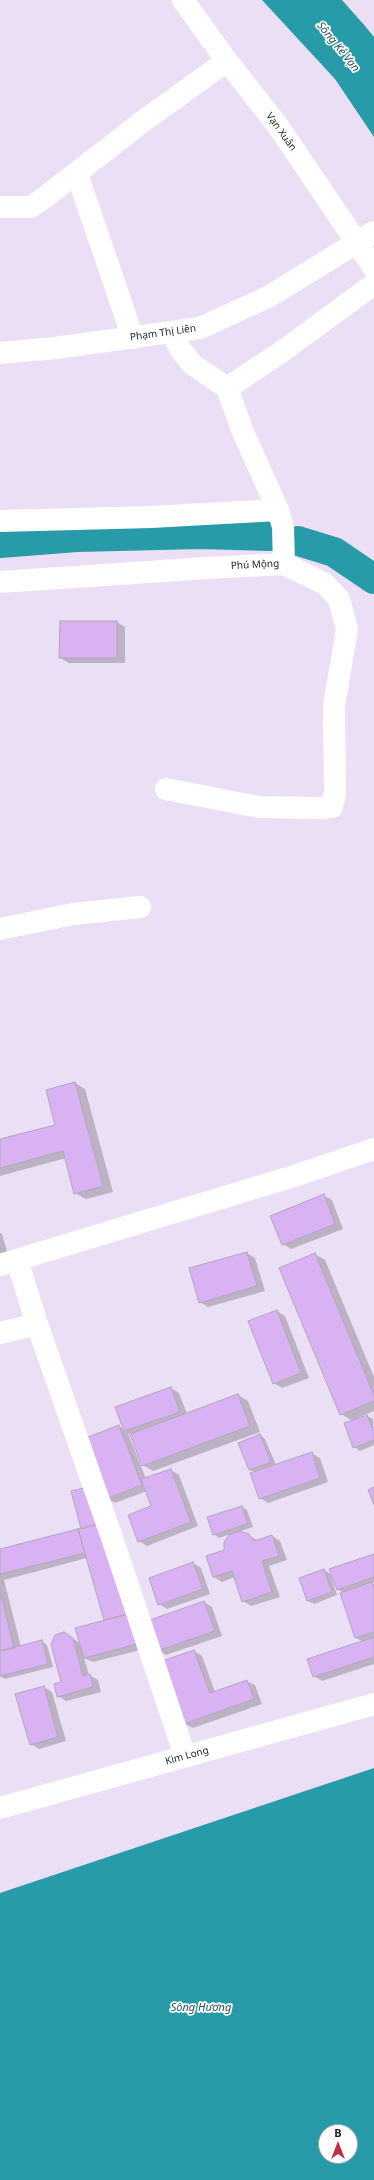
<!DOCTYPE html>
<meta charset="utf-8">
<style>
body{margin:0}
#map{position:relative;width:374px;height:2180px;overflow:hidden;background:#ebdff5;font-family:"Noto Sans",sans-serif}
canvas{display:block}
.north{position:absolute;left:318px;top:2124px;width:40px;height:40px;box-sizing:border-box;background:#fff;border:1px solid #a6a4a7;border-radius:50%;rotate:0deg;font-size:11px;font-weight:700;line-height:16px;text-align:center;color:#211c24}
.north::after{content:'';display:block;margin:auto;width:14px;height:18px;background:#bf2e47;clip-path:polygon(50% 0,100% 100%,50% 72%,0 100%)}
</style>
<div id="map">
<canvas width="374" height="2180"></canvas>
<div class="north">B</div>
</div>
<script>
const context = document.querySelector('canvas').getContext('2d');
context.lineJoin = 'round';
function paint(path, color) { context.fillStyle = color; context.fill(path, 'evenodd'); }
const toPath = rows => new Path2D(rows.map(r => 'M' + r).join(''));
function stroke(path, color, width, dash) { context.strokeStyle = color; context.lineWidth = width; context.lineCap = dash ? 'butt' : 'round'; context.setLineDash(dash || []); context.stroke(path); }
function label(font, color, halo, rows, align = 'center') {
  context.font = font + ' "Noto Sans",sans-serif'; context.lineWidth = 3.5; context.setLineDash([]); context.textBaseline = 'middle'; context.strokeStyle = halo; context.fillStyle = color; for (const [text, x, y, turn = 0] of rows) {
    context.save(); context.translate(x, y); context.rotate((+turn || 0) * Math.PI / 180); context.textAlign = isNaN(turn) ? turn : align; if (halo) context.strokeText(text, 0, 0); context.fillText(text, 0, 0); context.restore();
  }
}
const water = toPath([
 [262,0,342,0,365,26,374,37,374,137,335,79],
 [374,1768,374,2180,0,2180,0,1893],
 [326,2132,350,2132,350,2156,326,2156]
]);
const shadow = toPath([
 [61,622,117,622,125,627,125,663,69,663,60,658],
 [75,1083,85,1089,113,1192,86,1199,75,1193,66,1158,0,1176,0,1140,56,1125],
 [323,1195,332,1200,343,1229,291,1249,283,1244],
 [0,1233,2,1234,10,1261,0,1264],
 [247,1253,255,1258,265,1291,208,1307,200,1302],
 [315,1254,325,1260,374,1377,374,1411,357,1418,358,1419,367,1416,373,1419,374,1445,360,1451,354,1447,353,1421,341,1414],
 [277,1311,285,1316,309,1378,282,1388,274,1383],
 [171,1388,179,1393,187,1414,238,1395,248,1401,260,1432,153,1471,143,1465,131,1435,128,1433,146,1479,171,1470,179,1475,198,1526,147,1546,139,1541,152,1507,147,1491,115,1503,107,1498,119,1426,124,1429],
 [260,1435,265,1439,276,1465,311,1453,320,1458,328,1482,268,1503,260,1498,254,1472,250,1470],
 [242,1507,247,1510,253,1527,238,1532,249,1535,258,1541,272,1536,280,1541,287,1560,269,1566,280,1597,251,1606,243,1601,235,1577,222,1582,214,1577,208,1557,225,1551,225,1542,231,1534,219,1538,214,1534],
 [84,1529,144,1649,93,1662,84,1658,89,1675,98,1680,101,1692,66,1701,58,1696,72,1638,81,1644,105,1621,87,1558,4,1580,21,1647,42,1641,47,1645,53,1667,5,1679,0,1676,0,1550],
 [374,1555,374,1582,371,1583,374,1584,374,1664,322,1681,314,1676,364,1642,356,1638,344,1593,337,1589,332,1575,331,1576,337,1595,314,1604,308,1601,324,1570,332,1575],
 [193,1563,201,1568,210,1594,167,1609,159,1604],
 [204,1602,212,1607,222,1636,166,1655,158,1650],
 [194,1651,202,1656,215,1692,246,1681,255,1685,262,1704,193,1728,185,1724],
 [44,1687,52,1692,66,1741,39,1749,31,1744]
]);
const river = toPath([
 [298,541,334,552,374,579],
 [0,543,77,537,200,534,270,536]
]);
const building = toPath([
 [60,621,117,621,117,658,59,658,60,621],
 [75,1082,103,1186,74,1194,63,1151,0,1168,0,1139,55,1125,46,1090,75,1082],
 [324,1194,335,1224,282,1245,270,1216,324,1194],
 [247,1252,257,1286,199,1303,189,1268,247,1252],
 [315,1253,374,1395,374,1401,340,1415,279,1268,315,1253],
 [277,1310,301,1373,273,1384,248,1321,277,1310],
 [171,1387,180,1412,124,1431,115,1407,171,1387],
 [238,1394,250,1426,142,1466,130,1434,238,1394],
 [367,1415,374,1432,374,1440,353,1448,344,1423,367,1415],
 [119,1425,142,1485,106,1499,83,1439,119,1425],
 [260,1434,271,1462,249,1470,238,1443,260,1434],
 [312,1452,320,1478,259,1499,250,1473,312,1452],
 [171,1469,191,1522,138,1542,128,1515,151,1506,141,1479,171,1469],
 [92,1486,102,1523,81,1529,71,1491,92,1486],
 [374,1487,374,1505,368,1490,374,1487],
 [242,1506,248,1524,213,1535,207,1517,242,1506],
 [102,1523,128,1614,104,1620,78,1529,102,1523],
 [78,1529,85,1553,0,1574,0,1549,78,1529],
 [239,1531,249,1534,254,1541,272,1535,279,1556,262,1561,272,1592,242,1602,232,1571,213,1577,206,1556,224,1550,224,1542,229,1535,239,1531],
 [374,1554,374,1577,337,1590,329,1569,374,1554],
 [193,1562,203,1589,158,1605,149,1578,193,1562],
 [324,1569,332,1592,307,1601,299,1578,324,1569],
 [372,1582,374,1588,374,1632,355,1638,340,1593,372,1582],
 [0,1591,14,1648,0,1651,0,1591],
 [204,1601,215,1631,157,1651,147,1621,204,1601],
 [128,1614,137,1644,84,1658,75,1628,128,1614],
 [64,1632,73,1638,83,1676,90,1674,93,1687,57,1697,54,1684,61,1682,51,1644,55,1635,64,1632],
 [374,1637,374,1657,313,1677,307,1659,374,1637],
 [42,1640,48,1664,0,1676,0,1651,42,1640],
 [194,1650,210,1693,247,1680,254,1699,184,1724,162,1661,194,1650],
 [44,1686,58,1737,30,1745,15,1694,44,1686]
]);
const minor = toPath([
 [183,0,227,61,278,126,374,268],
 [77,174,133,338],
 [0,207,31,207,44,198,146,119,227,61],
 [172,332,180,349,192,364,227,388],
 [0,353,55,348,200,328,268,297,374,232],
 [0,521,151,517,278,510],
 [284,564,283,527,278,510,243,432,227,388,280,353,374,284],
 [0,582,207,568,284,564,325,584,339,599,347,629,334,706,335,792,332,807,320,808,259,807,166,789],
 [0,929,73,914,140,907],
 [17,1260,37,1324,111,1535,185,1756],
 [0,1265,294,1176,374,1149],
 [0,1333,37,1324]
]);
const major = toPath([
 [0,1808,374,1704]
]);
const streetNames = [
 ["Vạn Xuân",281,132,54],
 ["Phạm Thị Liên",163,333,-8],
 ["Phú Mộng",255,565,-3],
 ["Kim Long",187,1756,-15]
];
const waterNames = [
 ["Sông Kẻ Vạn",338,47,51],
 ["Sông Hương",201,2008]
];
paint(water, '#279ba8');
paint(shadow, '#0003');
stroke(river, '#279ba8', 30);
paint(building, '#d9b2f4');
stroke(building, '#b2a6bb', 1);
stroke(minor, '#fff', 22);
stroke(major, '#fff', 22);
label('10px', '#211c24', '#fff', streetNames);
label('italic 11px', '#245359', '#fff', waterNames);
</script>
